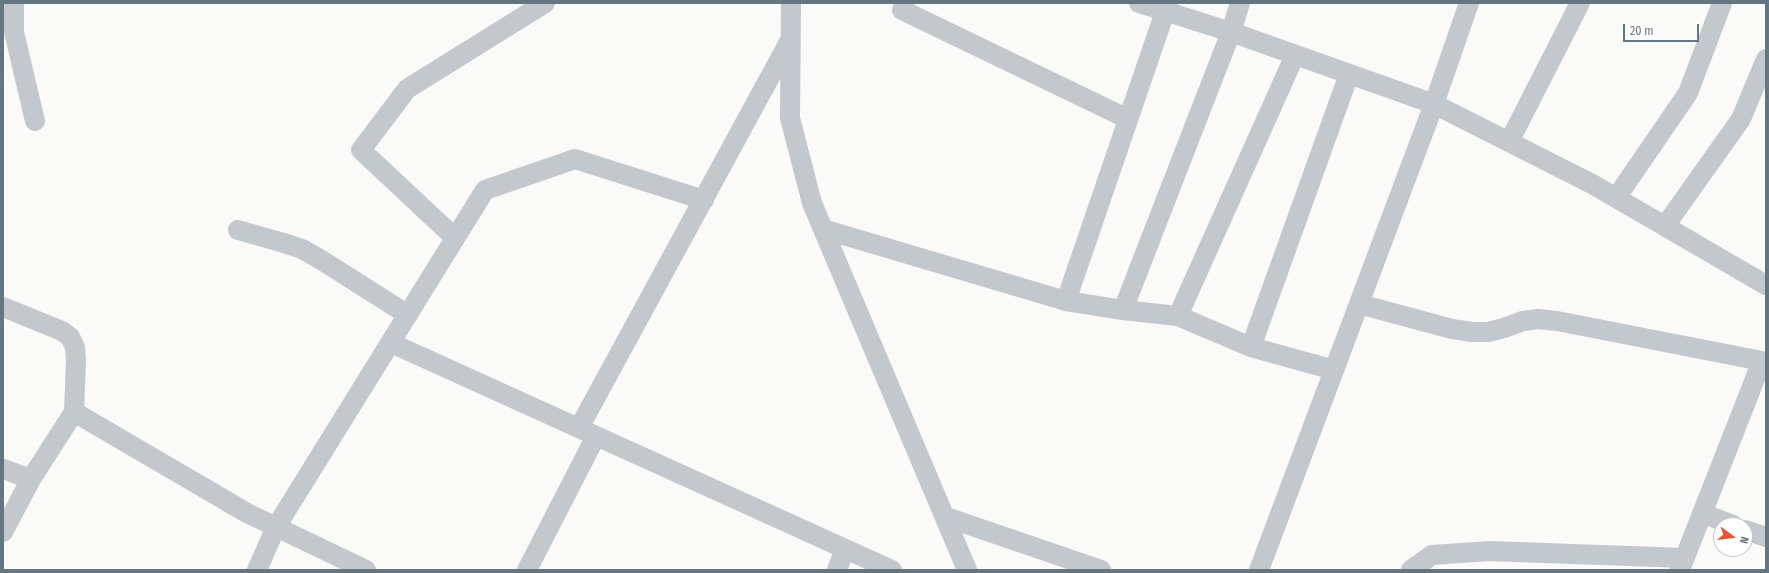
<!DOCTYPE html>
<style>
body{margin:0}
#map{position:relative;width:1769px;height:573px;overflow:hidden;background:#fafaf8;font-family:"Fira Sans Condensed",sans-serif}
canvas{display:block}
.frame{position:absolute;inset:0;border:4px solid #657683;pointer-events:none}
.north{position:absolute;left:1713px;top:517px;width:40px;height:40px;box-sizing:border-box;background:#fff;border:1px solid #c1c8cd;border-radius:50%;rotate:105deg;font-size:11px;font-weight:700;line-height:16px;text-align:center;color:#657683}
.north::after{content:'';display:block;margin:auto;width:14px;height:18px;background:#e4572e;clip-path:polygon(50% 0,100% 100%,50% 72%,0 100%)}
.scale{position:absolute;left:1623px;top:24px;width:76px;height:18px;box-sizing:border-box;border:2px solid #657683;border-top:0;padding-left:5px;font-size:12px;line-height:14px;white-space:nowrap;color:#657683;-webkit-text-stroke:3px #fff;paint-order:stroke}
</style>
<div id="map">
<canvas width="1769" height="573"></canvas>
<div class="frame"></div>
<div class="north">N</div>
<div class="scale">20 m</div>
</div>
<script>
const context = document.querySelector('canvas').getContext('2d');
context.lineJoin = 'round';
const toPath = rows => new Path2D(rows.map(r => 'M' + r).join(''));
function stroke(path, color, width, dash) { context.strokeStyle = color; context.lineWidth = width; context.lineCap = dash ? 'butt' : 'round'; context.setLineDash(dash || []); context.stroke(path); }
const street = toPath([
 [14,3,14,32,35,121],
 [791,3,790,118,812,203,967,570],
 [905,3,902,10,1128,119],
 [1139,3,1231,32,1434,104,1594,185,1766,285],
 [1509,142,1580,3],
 [1616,198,1688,93,1722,3],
 [1665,226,1741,119,1766,59],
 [823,229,1066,301,1123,310,1178,316,1251,347,1334,370],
 [238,230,284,243,302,249,323,261,408,315],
 [455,238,361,150,407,89,545,3],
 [1066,301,1168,3],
 [1359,304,1452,329,1472,332,1488,332,1504,328,1523,321,1538,319,1557,321,1762,361],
 [3,307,62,331,70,337,75,347,76,360,74,412,31,479,3,532],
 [1123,310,1231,32,1240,3],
 [1178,316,1295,55],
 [391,343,892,570],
 [1251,347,1349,74],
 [74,412,247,513,366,570],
 [579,428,789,42],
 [3,469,31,479],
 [1702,513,1733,525],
 [946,517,1101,570],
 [1745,530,1766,537],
 [257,570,276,527,485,190,575,159,704,200],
 [527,570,596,436],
 [837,570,845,549],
 [1259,570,1434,104,1469,3],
 [1411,570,1432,555,1489,551,1685,558],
 [1680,570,1762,361,1766,363]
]);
stroke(street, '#c3c8cc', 20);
</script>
